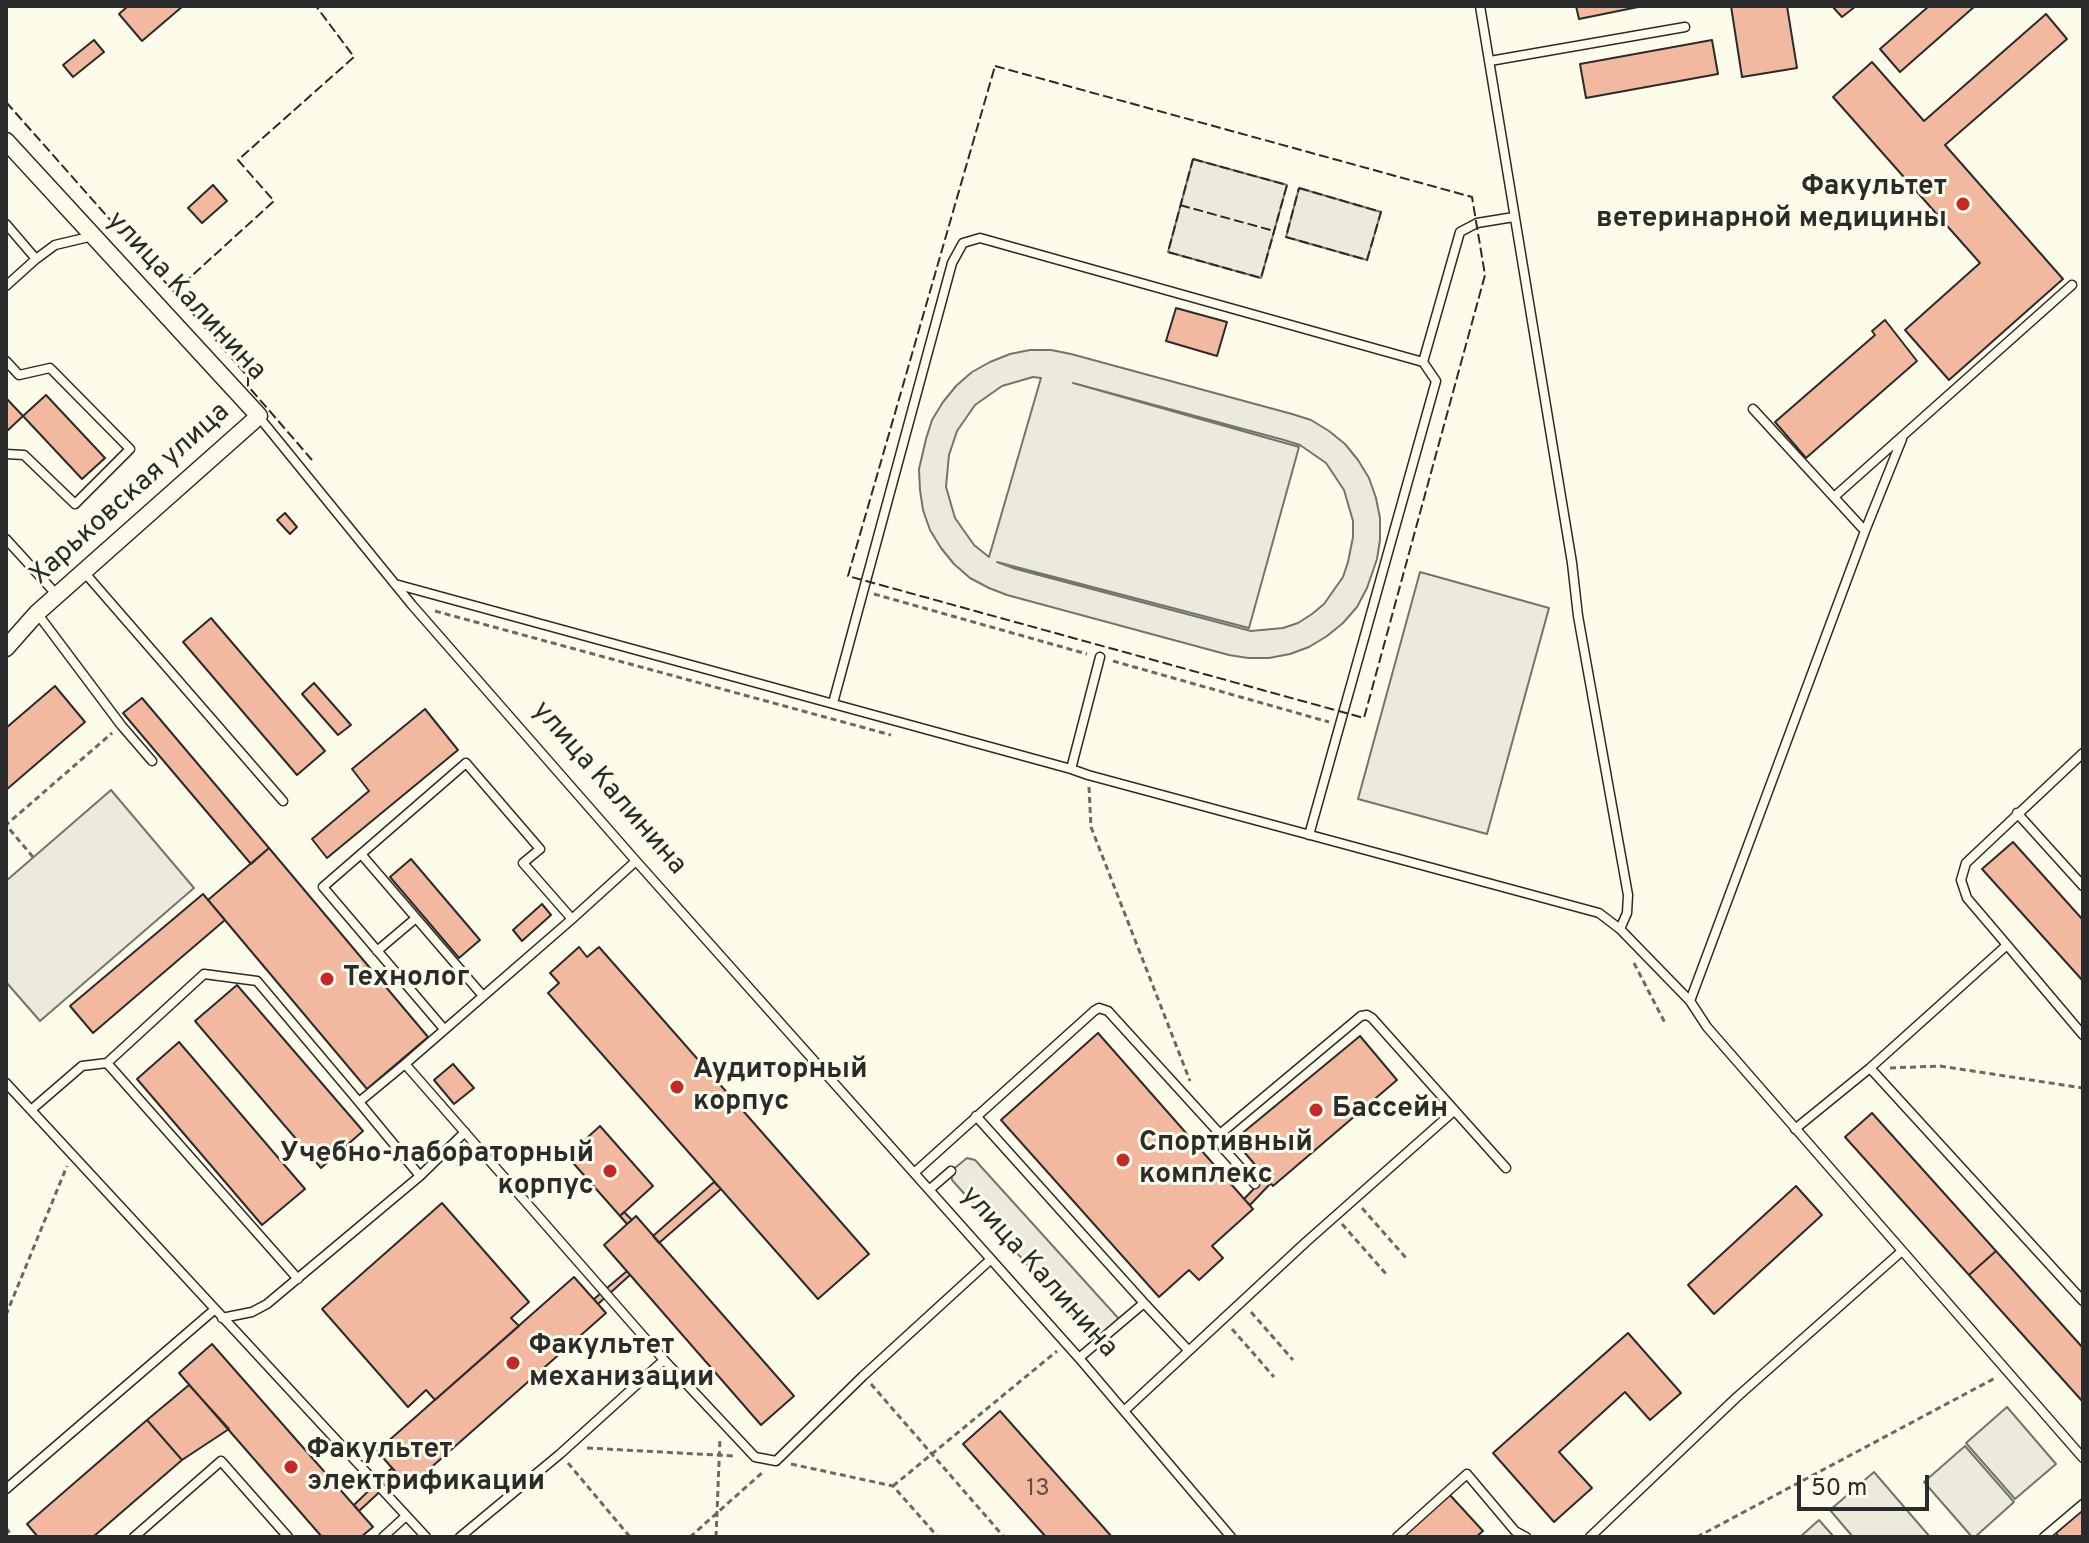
<!DOCTYPE html>
<meta charset="utf-8">
<style>
body{margin:0}
#map{position:relative;width:2089px;height:1543px;overflow:hidden;background:#fdfbea;font-family:Overpass,sans-serif}
canvas{display:block}
.frame{position:absolute;inset:0;border:8px solid #2b2b2b;pointer-events:none}
.scale{position:absolute;left:1797px;top:1475px;width:132px;height:36px;box-sizing:border-box;border:4px solid #2b2b2b;border-top:0;padding-left:10px;font-size:24px;line-height:28px;white-space:nowrap;color:#2b2b2b;-webkit-text-stroke:6px #fdfbea;paint-order:stroke}
</style>
<div id="map">
<canvas width="2089" height="1543"></canvas>
<div class="frame"></div>
<div class="scale">50 m</div>
</div>
<script>
const context = document.querySelector('canvas').getContext('2d');
context.lineJoin = 'round';
function paint(path, color) { context.fillStyle = color; context.fill(path, 'evenodd'); }
const toPath = rows => new Path2D(rows.map(r => 'M' + r).join(''));
function stroke(path, color, width, dash) { context.strokeStyle = color; context.lineWidth = width; context.lineCap = dash ? 'butt' : 'round'; context.setLineDash(dash || []); context.stroke(path); }
function label(font, color, halo, rows, align = 'center') {
  context.font = font + ' Overpass,sans-serif'; context.lineWidth = 6; context.setLineDash([]); context.textBaseline = 'middle'; context.strokeStyle = halo; context.fillStyle = color; for (const [text, x, y, turn = 0] of rows) {
    context.save(); context.translate(x, y); context.rotate((+turn || 0) * Math.PI / 180); context.textAlign = isNaN(turn) ? turn : align; if (halo) context.strokeText(text, 0, 0); context.fillText(text, 0, 0); context.restore();
  }
}
const green = toPath([
 [1193,159,1287,185,1261,278,1168,252,1193,159],
 [1299,188,1381,212,1367,260,1286,237,1299,188],
 [1030,350,1051,350,1071,354,1292,414,1311,420,1329,431,1345,444,1358,460,1369,478,1376,498,1380,518,1380,540,1377,559,1367,588,1357,607,1343,623,1327,636,1309,647,1290,654,1269,658,1248,658,1229,655,1007,595,989,588,970,578,954,564,941,548,930,530,923,510,920,490,919,469,926,439,932,420,943,402,956,386,972,372,990,362,1010,354,1030,350],
 [1033,377,1041,378,989,557,974,545,955,518,946,487,949,455,957,431,975,405,1002,386,1033,377],
 [1073,383,1284,440,1300,445,1326,463,1344,490,1353,521,1353,537,1348,562,1343,577,1324,604,1312,614,1298,623,1283,628,1251,631,1016,569,997,562,1249,628,1299,447,1073,383],
 [2007,1407,2056,1464,2015,1499,1966,1443,2007,1407],
 [1965,1446,2014,1502,1975,1537,1972,1537,1924,1482,1965,1446],
 [1874,1472,1930,1537,1853,1537,1830,1510,1874,1472],
 [1819,1520,1834,1537,1800,1537,1819,1520]
]);
const parking = toPath([
 [1420,572,1549,608,1487,834,1358,799,1420,572],
 [111,790,194,888,40,1021,6,982,6,881,111,790],
 [967,1158,975,1160,1119,1319,1097,1343,952,1180,951,1171,967,1158]
]);
const building = toPath([
 [128,6,183,6,142,41,119,14,128,6],
 [1576,6,1643,6,1579,19,1576,6],
 [1731,6,1787,6,1797,68,1742,77,1731,6],
 [1832,6,1856,6,1842,17,1832,6],
 [1929,6,1975,6,1900,72,1880,49,1929,6],
 [2046,14,2067,39,1945,145,2063,279,1949,380,1905,330,1980,263,1833,97,1872,62,1924,121,2046,14],
 [94,40,104,52,73,77,63,65,94,40],
 [1712,40,1718,74,1586,98,1580,64,1712,40],
 [213,185,227,201,202,223,188,208,213,185],
 [1176,308,1227,322,1217,356,1166,341,1176,308],
 [1885,320,1917,361,1806,458,1775,422,1875,335,1872,331,1885,320],
 [46,395,105,458,82,479,23,416,46,395],
 [6,398,23,416,6,432,6,398],
 [285,513,297,527,290,534,277,520,285,513],
 [211,618,325,751,297,775,183,642,211,618],
 [314,683,351,725,338,735,302,694,314,683],
 [55,686,85,722,6,790,6,728,55,686],
 [142,698,269,848,251,864,123,713,142,698],
 [425,709,458,750,327,858,312,839,369,791,352,769,425,709],
 [2013,842,2083,920,2083,981,1982,869,2013,842],
 [269,848,428,1037,367,1089,208,900,269,848],
 [411,859,480,940,459,958,390,877,411,859],
 [203,894,225,920,93,1033,70,1006,203,894],
 [542,904,551,915,522,941,513,930,542,904],
 [579,947,587,957,599,947,869,1254,818,1299,548,993,559,983,550,973,579,947],
 [237,985,363,1131,321,1168,195,1021,237,985],
 [1098,1033,1253,1209,1212,1246,1223,1258,1199,1280,1189,1270,1159,1297,1001,1120,1098,1033],
 [1360,1036,1397,1080,1273,1186,1234,1140,1360,1036],
 [179,1042,305,1189,262,1225,137,1079,179,1042],
 [453,1064,474,1088,454,1104,434,1080,453,1064],
 [1872,1113,1996,1251,1969,1275,1845,1137,1872,1113],
 [600,1126,653,1186,620,1216,567,1156,600,1126],
 [1265,1177,1271,1183,1250,1205,1244,1199,1265,1177],
 [714,1182,721,1189,659,1243,653,1236,714,1182],
 [1796,1186,1822,1215,1714,1314,1688,1285,1796,1186],
 [442,1203,529,1302,511,1318,519,1326,435,1400,426,1390,408,1407,322,1309,442,1203],
 [624,1212,632,1220,627,1224,620,1216,624,1212],
 [636,1216,794,1396,761,1425,604,1245,636,1216],
 [1996,1251,2083,1348,2083,1402,1969,1275,1996,1251],
 [627,1271,630,1275,598,1304,594,1299,627,1271],
 [574,1277,606,1313,409,1487,377,1451,574,1277],
 [1628,1333,1681,1393,1650,1420,1625,1392,1559,1452,1592,1488,1554,1522,1493,1453,1628,1333],
 [212,1344,373,1527,361,1537,322,1537,179,1373,212,1344],
 [189,1385,229,1429,182,1460,147,1420,189,1385],
 [1000,1411,1112,1537,1046,1537,963,1444,1000,1411],
 [147,1420,182,1460,93,1537,38,1537,27,1524,147,1420],
 [392,1468,398,1475,359,1511,354,1505,392,1468],
 [1449,1494,1483,1531,1476,1537,1402,1537,1449,1494],
 [2083,1510,2083,1537,2059,1537,2056,1533,2083,1510]
]);
const path = toPath([
 [874,594,1087,654],
 [435,611,891,735],
 [1113,661,1329,722],
 [1089,787,1091,827,1190,1081],
 [33,857,6,825,112,733],
 [1634,963,1665,1023],
 [1890,1068,1940,1066,2083,1088],
 [1362,1208,1406,1258],
 [1342,1224,1387,1275],
 [1251,1312,1293,1360],
 [6,1315,67,1166],
 [1232,1329,1274,1377],
 [871,1384,1004,1537],
 [587,1448,735,1456],
 [568,1463,630,1537],
 [791,1464,893,1486,938,1537],
 [893,1486,1057,1351],
 [6,1528,13,1537],
 [690,1537,764,1471],
 [716,1537,720,1439],
 [1697,1537,1997,1377]
]);
const lane = toPath([
 [1480,6,1572,563,1578,616,1628,895,1627,913,1620,929],
 [1490,61,1685,27],
 [6,224,36,259,6,286],
 [36,259,55,245,93,236],
 [6,361,19,375,50,368,130,449,75,504,24,455,6,454],
 [1423,362,1460,232,1477,223,1514,217],
 [259,417,412,605,636,861,1079,1358,1231,1537],
 [1834,497,2072,285],
 [1865,531,1902,439],
 [6,539,57,595],
 [84,572,283,801],
 [395,584,1071,769,1088,775,1599,913,1620,929,1690,1001,1707,1027,2083,1458],
 [37,613,121,725,152,761],
 [833,703,952,263,963,243,980,238,1423,362,1436,381,1309,835],
 [1071,769,1100,657],
 [2017,813,2083,886],
 [361,854,483,996],
 [636,861,572,919,405,1064,664,1360,755,1457,776,1461,863,1376,990,1260],
 [2007,945,1967,898,1961,880,1966,863,2083,753],
 [377,951,416,918],
 [1690,1001,1865,531,1753,409],
 [444,1029,323,887,466,763,540,849,523,863,572,919],
 [1870,1068,2083,1301],
 [6,1083,426,1537],
 [359,1102,420,1176],
 [31,1110,82,1066,107,1063],
 [976,1116,1144,1303,1188,1350],
 [1795,1129,1870,1068,2007,945,2083,1035],
 [1220,1134,1219,1141,1223,1148,1255,1184],
 [914,1173,1094,1011,1099,1008,1108,1011,1220,1134,1361,1016,1367,1015,1372,1018,1506,1168],
 [929,1190,951,1171],
 [298,1279,107,1063,204,974,257,981,359,1102,405,1064],
 [222,1318,252,1312,267,1304,420,1176,465,1132],
 [1079,1358,1144,1303],
 [1124,1411,1306,1242,1454,1111],
 [6,1489,214,1310],
 [134,1537,221,1461,288,1537],
 [383,1537,406,1516],
 [460,1537,560,1454,664,1360],
 [1397,1537,1467,1474,1515,1531,1526,1537],
 [1590,1537,1737,1397,1902,1251],
 [2044,1537,2083,1504]
]);
const street = toPath([
 [6,141,259,416,37,613,6,648]
]);
const fence = toPath([
 [995,66,1472,197,1485,275,1364,718,848,576,995,66],
 [6,102,174,292,274,201,238,160,354,57,316,6],
 [1193,159,1287,185,1261,278,1168,252,1193,159],
 [1299,188,1381,212,1367,260,1286,237,1299,188],
 [1180,205,1274,231],
 [174,292,248,377,248,386,312,460]
]);
const markers = [
 [1963,204,8,"#c62828"],
 [327,979,8,"#c62828"],
 [677,1087,8,"#c62828"],
 [1316,1110,8,"#c62828"],
 [1123,1160,8,"#c62828"],
 [610,1171,8,"#c62828"],
 [513,1363,8,"#c62828"],
 [291,1467,8,"#c62828"]
];
const numberNames = [
 ["13",1038,1490]
];
const poiNames = [
 ["Факультет",1947,188,"right"],
 ["ветеринарной медицины",1947,220,"right"],
 ["Технолог",343,979],
 ["Аудиторный",693,1071],
 ["корпус",693,1103],
 ["Бассейн",1332,1110],
 ["Спортивный",1139,1144],
 ["комплекс",1139,1176],
 ["Учебно-лабораторный",594,1155,"right"],
 ["корпус",594,1187,"right"],
 ["Факультет",529,1347],
 ["механизации",529,1379],
 ["Факультет",307,1451],
 ["электрификации",307,1483]
];
const streetNames = [
 ["улица Калинина",185,297,47],
 ["Харьковская улица",131,495,-42],
 ["улица Калинина",608,789,49],
 ["улица Калинина",1038,1273,48]
];
paint(green, '#ecebdb');
stroke(green, '#74746e', 2);
paint(parking, '#eceadb');
stroke(parking, '#74746e', 2);
paint(building, '#f2b8a0');
stroke(building, '#2b2b2b', 2);
stroke(lane, '#2b2b2b', 11);
stroke(street, '#2b2b2b', 19);
stroke(path, '#6a6964', 3, [6, 4]);
stroke(lane, '#fdfbea', 8);
stroke(street, '#fdfbea', 16);
stroke(fence, '#2b2b2b', 2, [10, 4]);
for (const [x, y, r, color] of markers) { const dot = new Path2D(); dot.arc(x, y, r, 0, 2 * Math.PI); context.fillStyle = color; context.fill(dot); stroke(dot, '#fdfbea', 3); }
label('24px', '#5d4e48', null, numberNames);
label('bold 28px', '#2b2b2b', '#fdfbea', poiNames, 'left');
label('28px', '#2b2b2b', '#fdfbea', streetNames);
</script>
